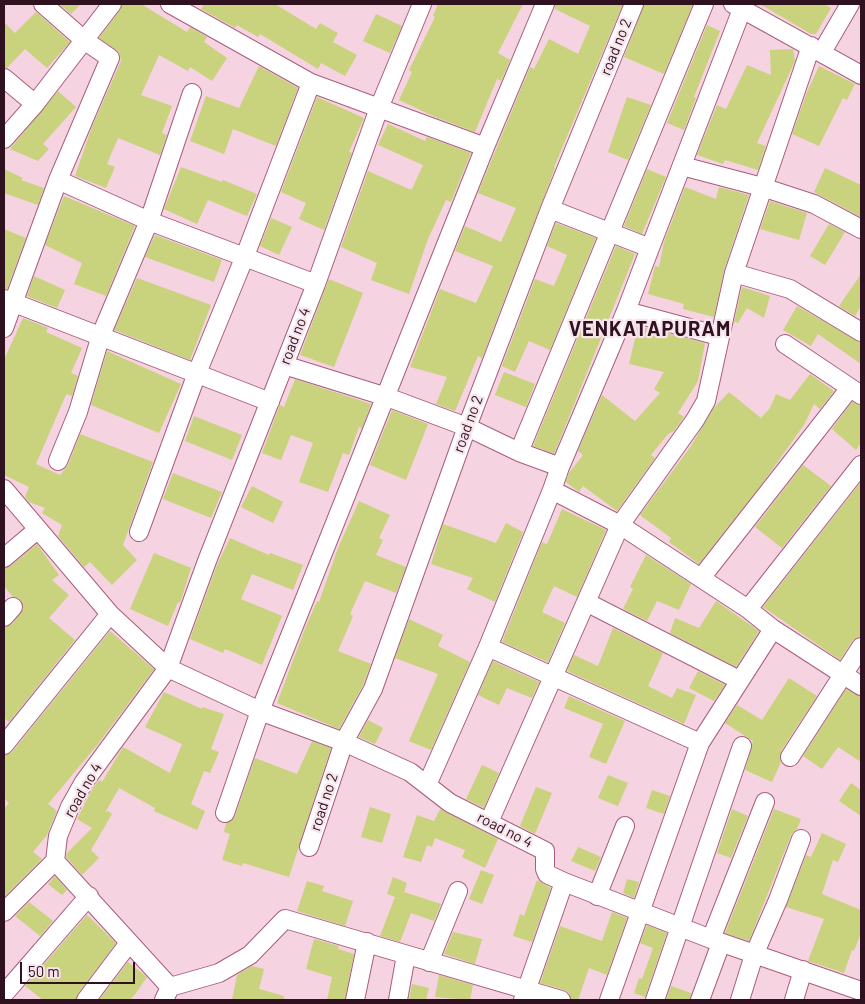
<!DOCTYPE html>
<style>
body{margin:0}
#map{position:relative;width:865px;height:1004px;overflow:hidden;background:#f6d3e0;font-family:Barlow,sans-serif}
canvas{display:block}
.frame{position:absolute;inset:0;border:5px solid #30111f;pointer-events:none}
.scale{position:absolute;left:20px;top:962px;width:115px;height:22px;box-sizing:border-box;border:2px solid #30111f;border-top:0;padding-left:6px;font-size:15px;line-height:18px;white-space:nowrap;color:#30111f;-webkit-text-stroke:4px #f7e5ec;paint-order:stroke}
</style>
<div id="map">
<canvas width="865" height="1004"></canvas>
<div class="frame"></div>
<div class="scale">50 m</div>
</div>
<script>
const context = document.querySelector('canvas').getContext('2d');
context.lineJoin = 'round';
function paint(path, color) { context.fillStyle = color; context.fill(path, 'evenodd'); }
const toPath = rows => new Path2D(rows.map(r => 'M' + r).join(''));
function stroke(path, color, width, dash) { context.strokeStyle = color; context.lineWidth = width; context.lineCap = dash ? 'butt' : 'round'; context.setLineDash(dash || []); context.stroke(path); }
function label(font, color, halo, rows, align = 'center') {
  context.font = font + ' Barlow,sans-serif'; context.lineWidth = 4.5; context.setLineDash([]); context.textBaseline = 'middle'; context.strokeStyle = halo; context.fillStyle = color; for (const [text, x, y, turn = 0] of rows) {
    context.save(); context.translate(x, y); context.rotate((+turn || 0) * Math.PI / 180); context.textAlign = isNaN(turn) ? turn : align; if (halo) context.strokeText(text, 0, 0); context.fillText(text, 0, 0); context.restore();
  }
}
const building = toPath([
 [59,4,81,4,71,14],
 [122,4,141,4,187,32,190,27,207,37,204,42,227,58,212,81,190,67,188,71,159,55,141,95,172,106,162,133,167,135,160,155,118,138,107,164,115,167,106,188,75,176,92,127,121,61,119,52,99,38,120,10],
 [204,4,275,4,316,29,320,23,338,33,333,42,357,55,345,76,321,63,318,69,260,34,258,37,237,25,235,28,201,9],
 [438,4,523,4,498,53,510,60,501,81,497,79,475,132,435,117,399,100,412,72,409,70,435,17,433,16],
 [555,4,623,4,554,167,555,168,482,358,478,356,455,411,436,404,447,377,410,367,440,289,476,303,493,266,455,251,465,226,501,242,516,208,478,193,530,67,534,69,549,39,578,54,590,26,555,9],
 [644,4,693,4,664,74,624,57],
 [760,4,824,4,831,8,816,34,811,34],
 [36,12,70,42,47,68,25,49,7,68,4,68,4,22,15,33],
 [376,14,402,26,390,53,363,41],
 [707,25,720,31,694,97,696,98,684,130,667,123],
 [770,50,793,49,795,61,757,143,766,146,758,170,725,160,723,164,697,155,717,105,726,109,747,65,771,75],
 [259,66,298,88,276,146,233,129,224,154,190,141,206,96,239,108],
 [819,66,855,84,847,100,843,98,819,146,792,134,807,92],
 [58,91,76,107,43,144,49,149,38,161,10,149],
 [317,97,364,118,349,152,352,153,324,230,299,219,306,203,281,192],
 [627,97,651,105,628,160,608,152],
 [388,124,425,141,427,137,471,153,451,202,446,200,428,239,409,294,371,280,377,263,341,247,368,171,409,189,412,189,423,165,378,145],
 [181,167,222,182,223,180,257,194,247,216,208,200,197,224,164,209],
 [825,168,861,185,861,217,814,192],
 [4,169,23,178,21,180,44,188,38,205,4,193],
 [647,169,666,177,642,234,624,226],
 [685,187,716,199,719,187,749,195,724,270,714,317,683,309,684,304,648,294,655,266,659,267,664,242],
 [64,196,135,226,106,296,74,284,82,263,45,245],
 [770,201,807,213,799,240,760,229],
 [271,218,292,227,279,255,260,246],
 [556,223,596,238,550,350,529,341,515,372,502,366,535,279,554,286,567,255,547,246],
 [829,224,845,232,825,265,810,256],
 [4,229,26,238,7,289,4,289],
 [155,235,222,260,214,282,145,257],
 [616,246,635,254,554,454,533,446],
 [861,274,861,306,855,316,839,306],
 [34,276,65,290,57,308,27,296],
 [137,278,211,305,190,360,114,330],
 [329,279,363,293,334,367,300,355],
 [742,287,770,296,764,318,747,308,738,323,734,322],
 [797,306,861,343,861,364,818,334,811,346,783,330],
 [23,318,48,328,46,332,82,348,71,373,78,376,72,396,67,394,65,397,36,464,60,475,68,465,80,434,153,462,123,545,137,560,112,585,90,562,84,567,58,536,62,525,42,513,45,508,29,502,25,497,29,487,4,475,4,360],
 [638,326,705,343,698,381,678,413,684,417,674,431,668,434,651,455,655,458,617,511,583,486,579,492,566,482,569,473,583,455,578,451,602,395,635,421,660,393,654,389,664,372,629,364],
 [107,351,181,384,159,433,91,405],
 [504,372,535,384,526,407,495,395],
 [810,374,834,391,820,409,814,404,804,425,761,485,699,564,669,542,671,538,640,515,691,446,713,409,729,392,761,418,770,408,776,394,790,400],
 [295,379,371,404,362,428,359,427,349,455,343,453,328,492,299,482,313,443,291,435,281,460,262,453,279,407,280,405,284,407],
 [852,402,861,405,861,443,856,450,832,429],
 [392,410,428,424,406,480,370,465],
 [194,416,242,435,232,460,185,441],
 [803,465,831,486,782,548,755,527],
 [173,473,222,492,211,518,163,499],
 [861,482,861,636,852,641,840,660,763,607],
 [252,486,283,502,273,523,241,507],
 [359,501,390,515,379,538,383,540,376,555,406,567,396,593,365,581,350,614,353,616,338,651,371,664,363,685,339,729,277,703,306,626,317,601,319,602,338,548],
 [562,509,606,530,577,597,554,586,542,612,565,623,548,662,502,642,542,542,547,544],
 [506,523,523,532,495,602,467,589,473,578,431,564,443,524,496,543],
 [230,538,269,555,270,553,303,565,293,590,252,574,241,599,282,616,262,665,225,649,223,653,190,639,217,565],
 [37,544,59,575,52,580,69,595,49,618,75,640,9,722,4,718,4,627,12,624,23,609,20,599,13,597,4,586,4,568,11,566],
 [154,553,191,568,180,603,178,602,168,626,130,609],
 [646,555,691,584,679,610,657,601,647,621,623,609,633,589,630,587],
 [716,601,759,631,736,667,670,633,675,618,699,628],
 [409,619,443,635,438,646,470,662,431,750,409,741,438,674,395,658],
 [613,628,663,653,648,686,672,698,677,688,696,695,684,724,567,671,574,655,598,666],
 [110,631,154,669,98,744,48,804,57,811,47,835,33,852,42,859,4,897,4,809,9,803,4,798,4,755,12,752],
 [493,661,539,682,532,698,507,688,499,705,478,695],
 [698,671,725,685,714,701,689,688],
 [789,678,817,696,781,751,781,762,772,782,745,770,753,741,725,723,737,705,762,720],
 [846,689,861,697,861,762,838,747,822,769,803,756],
 [164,692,202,709,202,707,224,714,211,749,219,752,210,773,204,771,191,804,205,811,197,830,154,811,155,808,119,788,105,813,108,811,112,814,91,850,99,858,82,875,66,857,67,853,92,828,77,819,93,788,99,780,102,782,123,747,170,773,182,744,145,727],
 [569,696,625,721,606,764,589,757,603,724,564,708],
 [368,720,383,728,375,744,359,737],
 [312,741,331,748,289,877,243,863,242,866,222,860,230,834,224,832,226,823,235,816,255,758,297,774],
 [482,765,499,773,484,808,466,799],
 [608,775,628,783,618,806,598,798],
 [851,783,861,790,861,816,839,801],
 [536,787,552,793,535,834,520,826],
 [652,790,670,796,664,814,646,808],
 [370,807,391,814,382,843,361,837],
 [440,809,498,839,485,868,462,857,465,850,435,838,432,847,427,845,421,862,403,857,417,815,434,821],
 [732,809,748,816,731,858,717,853],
 [774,809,801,819,797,829,791,835,749,941,725,933],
 [822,833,846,844,838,862,833,860,822,894,861,910,861,933,854,951,852,950,844,973,808,961,824,919,786,907,806,855,811,857],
 [578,847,601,857,595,871,571,861],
 [481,870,494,875,482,904,469,899],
 [55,876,67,890,62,895,48,884],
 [393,877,407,883,404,892,441,904,434,921,411,913,400,942,380,936,395,897,387,894],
 [627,879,639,882,634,898,623,893],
 [537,880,551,888,532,942,513,936,520,914,524,916],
 [307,881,324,886,322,891,353,901,345,926,297,911],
 [29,902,53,921,40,936,15,916],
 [612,912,627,918,607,975,589,968,578,1000,571,1000,569,993,564,990,540,983,560,926,602,941],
 [87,915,116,943,78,994,76,1000,43,1000,25,986],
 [647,925,667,933,645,997,634,993,639,978,642,979,653,948,640,943],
 [453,932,482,939,475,964,444,954],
 [314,939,339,946,338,949,354,954,345,1000,327,1000,332,977,306,969],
 [128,962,147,977,136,993,130,1000,99,1000],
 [252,966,264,969,259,989,284,996,284,1000,232,1000,237,975],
 [439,975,473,985,470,1000,435,997],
 [412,984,429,988,426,1000,409,1000],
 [671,986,691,993,690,1000,666,1000]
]);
const minor = toPath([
 [170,4,311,83,485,147],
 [733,4,861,75],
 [822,52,850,4],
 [4,78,35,104],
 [4,139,35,104,112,4],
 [682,166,762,187,814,204,861,229],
 [58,180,149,221,316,284],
 [550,209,650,248,744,4],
 [734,273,790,289,861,332],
 [4,299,270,402],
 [626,311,650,248],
 [4,328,58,180,110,58,84,40,43,4],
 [785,344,861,395],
 [284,365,387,397,467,427,519,452,560,467,552,490,620,525,748,609,773,629,861,686],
 [519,452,704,4],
 [58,461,78,412,101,335,149,221,192,93],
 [560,467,626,311,719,336],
 [4,489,110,614,168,668,260,711,344,742,410,772,450,803,545,851,545,869,547,874,564,882,711,939,861,991],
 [139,532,197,373,245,256,311,83],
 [4,558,37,530],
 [701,578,850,388],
 [586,602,739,680],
 [748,609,861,465],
 [4,617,13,607],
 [488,647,700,743],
 [4,745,110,614],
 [790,757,861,647],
 [427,785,488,647,552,490],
 [225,813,260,711,485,147,545,4],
 [489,822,620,525,695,420,706,401,734,273,811,46],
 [309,847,344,742,373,689,467,427,550,209,634,4],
 [55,861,170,987,164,1000],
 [597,896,625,826],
 [4,912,55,861,58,836,70,807,84,782,168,668,207,561,316,284,379,108,422,4],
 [711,939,765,802],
 [429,962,458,891],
 [170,987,219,973,250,955,285,919,561,1000],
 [4,994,89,896],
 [86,1000,129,943],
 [355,1000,367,942],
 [398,1000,406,955],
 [523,1000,564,882],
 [609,1000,700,743,773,629],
 [655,1000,742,746],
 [700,1000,721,943],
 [740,1000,754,955,778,900,801,839],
 [794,1000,803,970]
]);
const streetNames = [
 ["road no 2",616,47,-68],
 ["road no 4",295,336,-69],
 ["road no 2",468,424,-70],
 ["road no 4",83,790,-60],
 ["road no 2",324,802,-72],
 ["road no 4",505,830,27]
];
const districtNames = [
 ["VENKATAPURAM",650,329]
];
paint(building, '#c9d27c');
stroke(minor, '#a95d7e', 20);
stroke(minor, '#fff', 18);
label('15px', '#30111f', '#f7e5ec', streetNames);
context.letterSpacing = '1px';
label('bold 20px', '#30111f', '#f7e5ec', districtNames);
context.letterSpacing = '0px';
</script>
